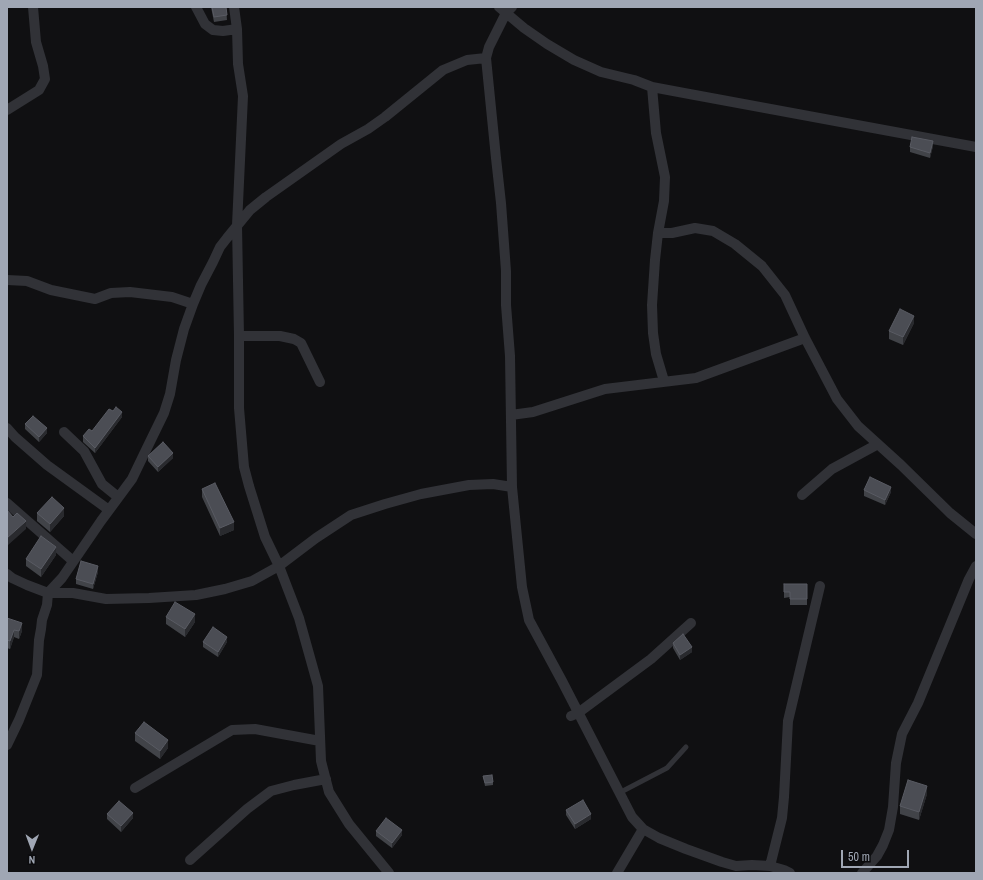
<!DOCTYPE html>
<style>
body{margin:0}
#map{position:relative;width:983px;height:880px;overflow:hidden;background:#101012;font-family:"Archivo Narrow",sans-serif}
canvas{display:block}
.frame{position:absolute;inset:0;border:8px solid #a0a7b4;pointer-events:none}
.north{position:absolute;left:12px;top:828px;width:40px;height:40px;-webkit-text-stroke:3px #0b0b0d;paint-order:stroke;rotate:181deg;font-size:11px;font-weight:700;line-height:16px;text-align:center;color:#a0a7b4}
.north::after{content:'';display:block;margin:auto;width:14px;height:18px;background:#a0a7b4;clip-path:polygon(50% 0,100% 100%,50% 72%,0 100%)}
.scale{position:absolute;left:841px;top:850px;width:68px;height:18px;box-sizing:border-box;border:2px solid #a0a7b4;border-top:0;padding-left:5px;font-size:12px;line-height:14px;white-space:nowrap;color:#a0a7b4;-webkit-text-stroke:3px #0b0b0d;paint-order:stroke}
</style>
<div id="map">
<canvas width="983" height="880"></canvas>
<div class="frame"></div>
<div class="north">N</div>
<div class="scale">50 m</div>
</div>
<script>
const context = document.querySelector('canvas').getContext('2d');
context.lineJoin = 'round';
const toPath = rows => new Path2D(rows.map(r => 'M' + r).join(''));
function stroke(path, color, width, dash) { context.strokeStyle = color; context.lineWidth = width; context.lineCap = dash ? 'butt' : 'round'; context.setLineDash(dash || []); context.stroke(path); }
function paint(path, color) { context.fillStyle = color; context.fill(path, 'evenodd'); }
const lane = toPath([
 [619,793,667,768,686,747]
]);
const street = toPath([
 [196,7,205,24,213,30,223,31,237,29],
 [234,7,237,29,238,64,243,96,237,225,239,336,239,408,244,467,249,486,265,537,279,566,299,618,318,686,321,761,329,792,349,824,389,873],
 [499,7,524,28,547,44,574,60,601,72,634,80,652,87,684,93,976,147],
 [512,7,506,13,489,47,486,58,496,158,501,203,506,271,506,305,510,356,512,487,522,587,529,620,562,681,632,817,643,829,659,838,686,849,722,862,736,866,752,865,770,866,784,870,790,873],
 [652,87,656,133,665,177,664,201,658,233,655,260,652,305,653,333,656,354,664,381],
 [7,110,39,90,45,79,43,66,36,42,33,7],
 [658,233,672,233,695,228,713,231,735,244,762,266,785,295,805,338,837,399,858,426,901,465,950,513,976,534],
 [7,280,27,281,51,290,95,299,111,293,130,292,172,297,193,304],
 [239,336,280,336,294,339,301,343,320,382],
 [511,415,533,412,605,389,696,378,805,338],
 [7,428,15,437,47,465,109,510],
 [64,432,84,451,102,484,118,497],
 [802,495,832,469,878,444],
 [7,503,73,561],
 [7,574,12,578,27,585,48,593,73,593,106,599,149,598,196,595,225,589,252,581,279,566,316,538,351,515,385,504,421,494,469,485,493,484,512,487],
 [571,716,578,713,651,659,691,623],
 [7,745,19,720,37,675,39,640,41,629,42,620,47,605,48,593,62,578,101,521,132,479,146,450,164,413,170,394,176,360,184,329,193,304,201,285,213,262,220,247,227,238,250,210,266,197,341,144,368,129,385,117,443,70,467,60,486,58],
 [135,788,232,730,255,729,320,741],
 [190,860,247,809,271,791,294,785,326,779],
 [770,866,782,818,784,797,788,721,820,586],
 [617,873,643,829],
 [862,873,877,856,883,845,889,830,893,807,896,763,902,734,918,703,969,579,976,566]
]);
const wall = toPath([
 [211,7,226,7,227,20,214,22],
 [933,146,930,158,910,152,910,147],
 [914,323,903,345,889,339,889,331],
 [113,411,122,417,95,453,83,442,83,436,92,431],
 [25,424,47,433,39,442,25,429],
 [148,456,173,458,158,472,148,461],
 [202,489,234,530,220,536,202,497],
 [864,490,891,492,885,505,864,496],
 [37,513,64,516,50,532,37,521],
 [56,555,41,577,26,566,26,559],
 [98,572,93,589,76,584,76,579],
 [784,584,807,584,807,605,790,605,790,597,784,598],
 [166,617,195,622,185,637,166,624],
 [7,618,22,631,19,639,14,637,10,649,7,648],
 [203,642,227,642,218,657,203,647],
 [673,643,692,652,680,660,673,648],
 [135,733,168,748,160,759,135,741],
 [483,776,493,782,493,785,485,786],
 [927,794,919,820,900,814,900,806],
 [566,810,591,819,575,829,566,815],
 [107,814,133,818,121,832,107,819],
 [376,831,402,835,392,848,376,836]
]);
const shadedWall = toPath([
 [933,141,933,146,930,158,930,153],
 [914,316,914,323,903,345,903,337],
 [122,412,122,417,95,453,95,448],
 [47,428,47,433,39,442,39,437],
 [173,453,173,458,158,472,158,467],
 [891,487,891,492,885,505,885,500],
 [64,508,64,516,50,532,50,524],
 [26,521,26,529,7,546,7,538],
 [234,522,234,530,220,536,220,528],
 [56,547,56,555,41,577,41,569],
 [98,566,98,572,93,589,93,584],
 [195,614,195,622,185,637,185,629],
 [22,623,22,631,19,639,19,631],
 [14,630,14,637,10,649,10,641],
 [227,637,227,642,218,657,218,652],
 [692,647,692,652,680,660,680,655],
 [168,740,168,748,160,759,160,751],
 [927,786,927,794,919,820,919,812],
 [133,813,133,818,121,832,121,826],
 [591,814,591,819,575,829,575,824],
 [402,830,402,835,392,848,392,843]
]);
const building = toPath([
 [212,7,226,7,227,15,214,17,212,7],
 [912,137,933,141,930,153,910,147,912,137],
 [900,309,914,316,903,337,889,331,900,309],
 [116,407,122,412,95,448,83,436,89,429,92,431,109,409,113,411,116,407],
 [33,416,47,428,39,437,25,424,33,416],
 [163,442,173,453,158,467,148,456,163,442],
 [870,477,891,487,885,500,864,490,870,477],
 [215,483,234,522,220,528,202,489,215,483],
 [52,497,64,508,50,524,37,513,52,497],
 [7,510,13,517,17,513,26,521,7,538,7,510],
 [41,536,56,547,41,569,26,559,41,536],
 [81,561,98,566,93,584,76,579,81,561],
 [784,584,807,584,807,599,790,599,790,592,784,592,784,584],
 [175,602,195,614,185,629,166,617,175,602],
 [7,618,22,623,19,631,14,630,10,641,7,640,7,618],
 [213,627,227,637,218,652,203,642,213,627],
 [683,634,692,647,680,655,673,643,683,634],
 [144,722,168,740,160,751,135,733,144,722],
 [492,775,493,782,485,783,483,776,492,775],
 [908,780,927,786,919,812,900,806,908,780],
 [583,800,591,814,575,824,566,810,583,800],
 [119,801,133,813,121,826,107,814,119,801],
 [386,818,402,830,392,843,376,831,386,818]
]);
stroke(lane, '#313237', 5);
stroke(street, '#313237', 10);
paint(wall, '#414348');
paint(shadedWall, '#292a2e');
paint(building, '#4b4d54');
stroke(building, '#595b63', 1);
</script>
